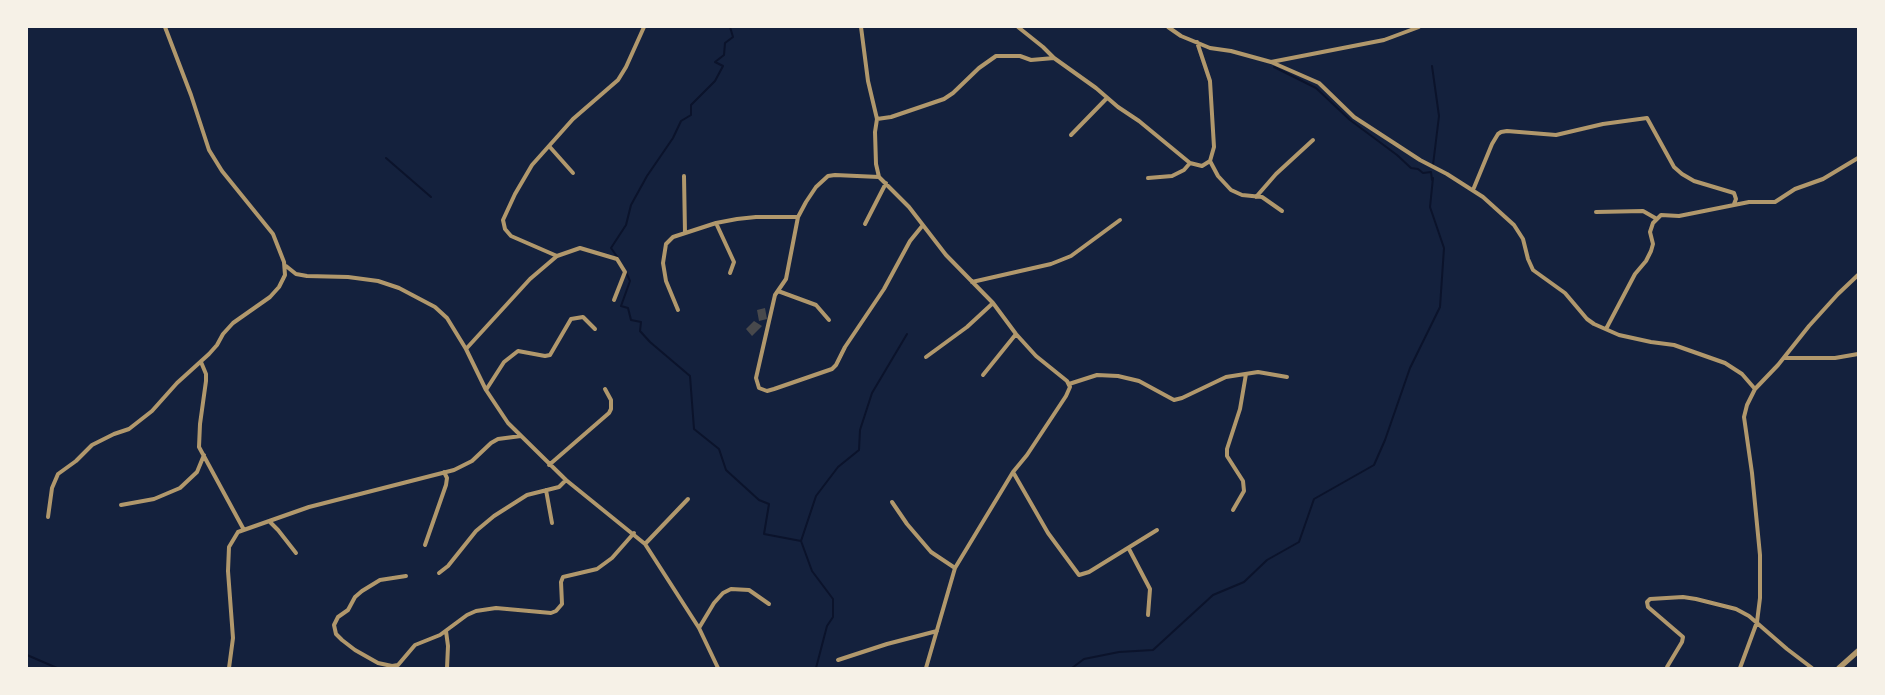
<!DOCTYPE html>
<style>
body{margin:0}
#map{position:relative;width:1885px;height:695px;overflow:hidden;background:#14213d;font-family:"Alegreya Sans",sans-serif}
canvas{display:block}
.frame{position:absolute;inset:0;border:28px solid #f6f1e7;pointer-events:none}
</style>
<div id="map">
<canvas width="1885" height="695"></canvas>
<div class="frame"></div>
</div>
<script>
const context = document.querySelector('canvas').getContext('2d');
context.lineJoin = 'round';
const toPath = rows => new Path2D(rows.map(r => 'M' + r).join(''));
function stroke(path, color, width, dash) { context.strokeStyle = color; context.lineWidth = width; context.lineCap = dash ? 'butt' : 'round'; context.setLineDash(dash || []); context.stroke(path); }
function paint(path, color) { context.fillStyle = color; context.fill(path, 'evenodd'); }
const stream = toPath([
 [1432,66,1439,116,1433,165],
 [1274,67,1316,88,1350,120,1397,155,1411,168,1418,169,1423,173,1431,172,1432,180],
 [386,158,431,197],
 [618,258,611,248,626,225,631,205,647,176,673,138,681,121,691,115,691,105,715,81,723,66,715,62,724,55,725,43,733,37,730,27],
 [626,272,630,281,621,306,628,308,631,320,641,322,640,331,650,342,690,376,694,429,719,449,726,470,759,500,769,504,764,534,801,541,812,571,833,599,833,617,827,626,816,668],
 [801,541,816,496,838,467,859,450,860,430,872,393,907,334],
 [27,655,57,668],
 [1072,668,1084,659,1119,652,1153,650,1213,595,1244,582,1267,560,1299,542,1314,499,1374,465,1385,440,1410,368,1440,307,1444,248,1430,207,1433,178]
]);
const building = toPath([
 [765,308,767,319,759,321,757,310],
 [754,321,762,326,752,336,746,329]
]);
const minor = toPath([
 [861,27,868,81,877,119,875,132,876,164,879,177,909,207,946,255,993,303,1016,334,1036,356,1067,381,1070,387,1066,396,1027,455,1013,472,955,568,926,668],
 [1018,27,1043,47,1054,58,1096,88,1118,107,1139,121,1190,163,1202,166,1210,161,1214,147,1210,81,1197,42],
 [1168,27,1181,36,1210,48,1231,51,1271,62,1319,83,1354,117,1420,160,1447,174,1483,197,1514,225,1523,239,1528,259,1533,270,1565,293,1587,319,1594,324,1619,335,1651,342,1674,345,1725,363,1742,374,1755,389],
 [1271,62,1384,40,1419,27],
 [877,119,891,117,944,99,953,93,979,68,996,56,1020,56,1031,60,1054,58],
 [1071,135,1107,98],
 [549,146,573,173],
 [1210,161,1218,176,1231,190,1242,195,1262,197,1282,211],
 [684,176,685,233],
 [879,177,835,175,828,176,816,187,806,202,798,217,786,279,775,295,756,378,759,388,767,391,774,389,832,369,836,365,845,347,884,289,910,241,923,225],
 [1148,178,1172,176,1184,170,1190,163],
 [1473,190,1492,144,1498,134,1501,132,1507,131,1556,135,1603,124,1647,118,1674,167,1682,174,1694,181,1734,193,1736,199,1734,204],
 [1256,197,1276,174,1313,140],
 [1596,212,1643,211,1657,219],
 [716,223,734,262,730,273],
 [865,224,886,183],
 [557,256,511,236,505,229,503,220,515,194,532,165,573,119,618,80,626,67,644,27],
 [286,266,296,274,307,276,348,277,378,281,399,288,435,307,447,318,466,349,486,390,508,423,566,480,645,544,699,628,718,668],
 [972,282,1051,264,1071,256,1120,220],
 [778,291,816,305,829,320],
 [678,310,666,281,663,263,666,244,673,237,716,223,737,219,756,217,798,217],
 [1606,329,1635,274,1646,261,1651,251,1653,244,1650,232,1653,223,1661,215,1679,216,1749,202,1775,202,1795,189,1823,179,1858,158],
 [466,349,530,279,557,256,580,248,617,259,625,272,614,300],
 [926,357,967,327,993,303],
 [1784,358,1835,358,1858,354],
 [201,362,206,374,206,381,200,424,199,447,244,530],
 [983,375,1016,334],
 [1069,384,1097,375,1118,376,1139,381,1174,400,1182,398,1226,377,1258,372,1287,377],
 [486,390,504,362,518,351,545,356,550,355,571,319,583,317,595,329],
 [549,465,609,413,611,409,611,400,605,389],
 [1013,472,1048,533,1079,575,1089,572,1157,530],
 [546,490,552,523],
 [892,502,907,524,931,552,955,568],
 [121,505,154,499,180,488,197,472,204,455],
 [1233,510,1244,491,1243,481,1227,456,1227,449,1240,409,1246,374],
 [48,517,52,488,58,474,76,461,92,445,114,434,129,429,152,411,177,383,209,354,217,345,223,334,233,323,270,297,279,287,285,275,284,262,273,234,222,171,209,150,191,95,165,27],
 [270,522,278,530,296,553],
 [645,544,688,499],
 [425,545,446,485,447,478,444,472],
 [1129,549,1150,589,1148,615],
 [439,573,448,566,476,531,494,516,527,495,559,487,566,480],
 [406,576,380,580,362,591,355,597,348,610,338,617,334,625,336,634,342,640,355,650,378,663,392,666,398,665,415,645,440,635,467,615,476,611,496,608,551,613,556,611,562,604,561,582,563,577,597,569,612,558,634,533],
 [699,628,714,603,723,593,731,589,749,590,769,604],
 [446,631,448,646,447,668],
 [838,660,887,644,937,631],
 [1667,667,1682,642,1683,637,1648,607,1647,602,1650,599,1683,597,1696,599,1736,609,1749,616,1787,649,1812,668],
 [229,668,233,638,228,571,229,547,238,532,309,507,454,470,472,461,491,443,498,439,521,436],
 [1740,668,1757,622,1760,598,1760,555,1752,473,1744,417,1747,405,1755,389,1778,365,1809,326,1838,294,1858,275]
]);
const tertiary = toPath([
 [1839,668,1858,651]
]);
stroke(stream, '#0b132b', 2);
paint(building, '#48494c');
stroke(minor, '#b1986c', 4);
stroke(tertiary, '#b1986c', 5.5);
</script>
